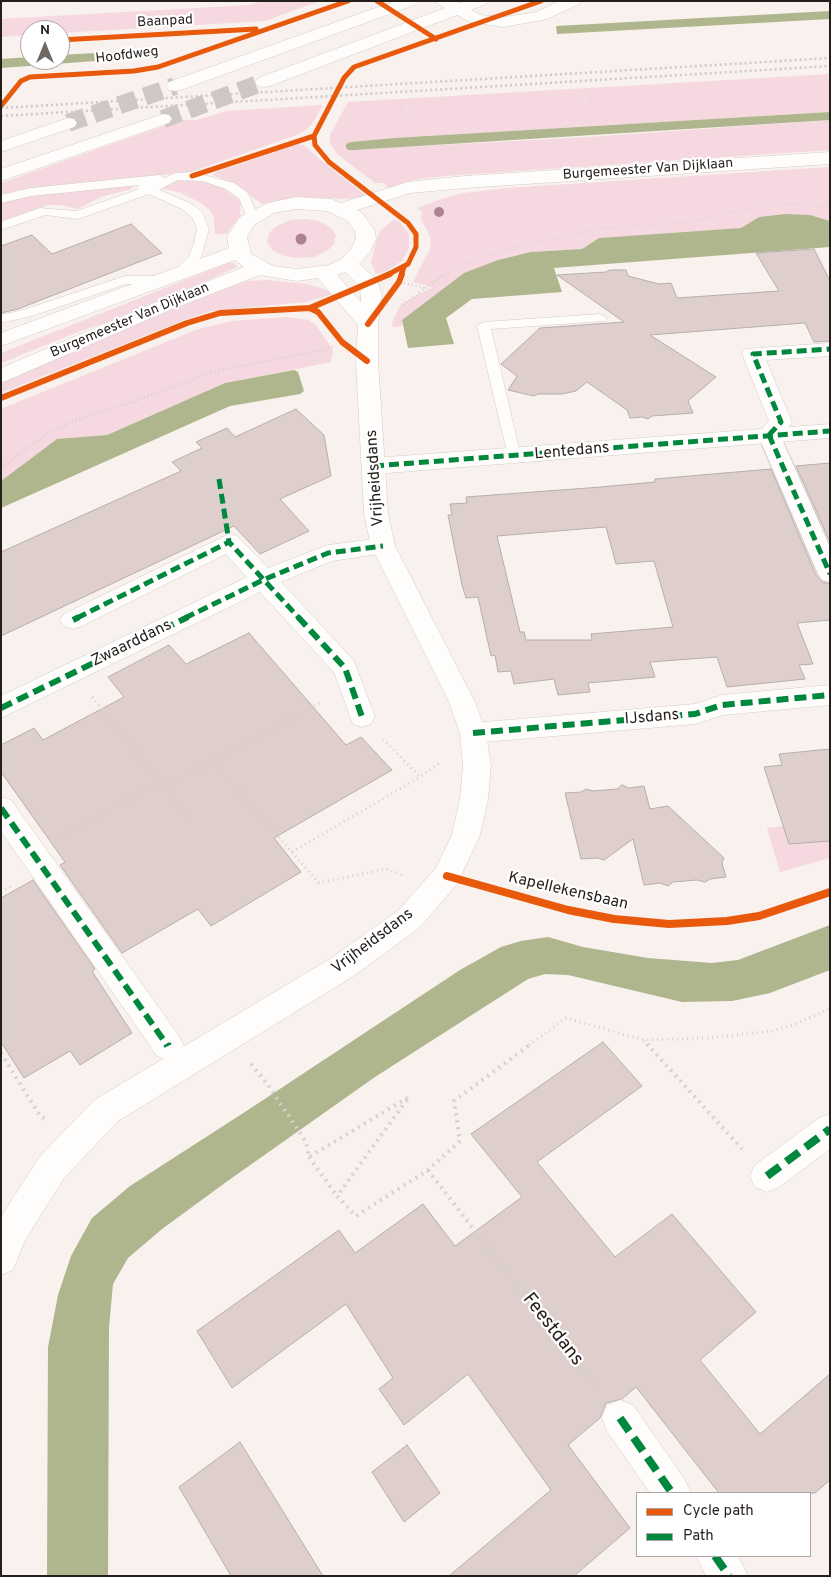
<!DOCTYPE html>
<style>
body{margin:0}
#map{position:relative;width:831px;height:1577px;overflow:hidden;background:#f8f1ed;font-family:Overpass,sans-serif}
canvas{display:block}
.frame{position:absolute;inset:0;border:2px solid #251f1b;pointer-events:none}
.legend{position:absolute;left:636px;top:1492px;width:175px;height:65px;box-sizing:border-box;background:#fff;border:1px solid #a8a5a4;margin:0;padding:6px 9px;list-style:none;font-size:15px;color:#251f1b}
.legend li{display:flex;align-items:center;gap:10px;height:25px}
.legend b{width:25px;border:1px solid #a8a5a4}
.north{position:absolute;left:20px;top:20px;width:50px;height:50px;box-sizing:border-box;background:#fff;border:1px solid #a8a5a4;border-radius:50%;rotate:0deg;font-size:14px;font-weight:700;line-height:20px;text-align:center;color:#251f1b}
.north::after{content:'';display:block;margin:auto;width:18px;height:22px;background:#6f6864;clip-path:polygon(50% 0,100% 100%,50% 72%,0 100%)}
</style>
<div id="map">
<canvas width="831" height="1577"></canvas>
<div class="frame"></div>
<ul class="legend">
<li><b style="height:6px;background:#e8590c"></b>Cycle path</li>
<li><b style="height:6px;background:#00873e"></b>Path</li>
</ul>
<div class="north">N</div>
</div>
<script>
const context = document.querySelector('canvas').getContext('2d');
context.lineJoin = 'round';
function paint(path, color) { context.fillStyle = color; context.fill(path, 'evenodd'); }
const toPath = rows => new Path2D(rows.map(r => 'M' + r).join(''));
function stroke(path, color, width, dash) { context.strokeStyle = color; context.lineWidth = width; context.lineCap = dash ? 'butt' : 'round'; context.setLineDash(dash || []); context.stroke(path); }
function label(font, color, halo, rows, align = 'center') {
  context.font = font + ' Overpass,sans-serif'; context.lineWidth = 4.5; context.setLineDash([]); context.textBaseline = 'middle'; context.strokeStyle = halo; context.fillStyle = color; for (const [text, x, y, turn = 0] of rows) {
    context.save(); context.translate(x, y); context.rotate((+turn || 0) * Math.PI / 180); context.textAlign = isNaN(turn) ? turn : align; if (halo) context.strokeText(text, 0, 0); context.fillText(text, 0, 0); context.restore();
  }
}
const green = toPath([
 [263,1,320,1,265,21,60,33,60,30,30,30,30,35,1,37,1,19,250,5],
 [830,74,830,112,394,138,351,142,348,150,588,137,830,120,830,150,445,176,413,180,388,188,384,183,375,183,338,155,330,143,330,135,348,102],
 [323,105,312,124,302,133,191,172,30,188,1,194,1,183,181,120,197,120,226,111],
 [299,144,304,145,322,161,366,196,348,199,300,197,262,204,236,185,213,175,216,172],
 [830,167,830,221,810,215,785,214,759,217,741,228,599,238,582,249,531,252,498,260,464,273,402,320,402,326,392,327,393,320,401,304,433,287,413,282,431,247,430,236,421,219,422,212,417,208,441,199,464,193,507,188],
 [175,180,207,182,223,188,241,201,240,215,242,215,232,226,227,234,215,234,214,218,210,210,201,203,179,192,159,188],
 [130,185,133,186,131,189,101,197,78,209,61,205,48,205,1,221,1,203,28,196],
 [305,219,319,221,330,227,336,235,334,244,327,251,314,257,298,258,284,256,272,250,267,242,269,233,277,226,290,220],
 [394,219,400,222,409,234,409,248,402,261,383,273,376,274,371,263,375,245,380,231],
 [228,263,234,263,237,267,138,312,83,330,1,363,1,353],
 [268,280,307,284,324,289,333,294,306,302,211,311,184,320,1,393,1,383,133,325,230,284,247,281],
 [286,317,308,320,316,325,333,350,331,362,225,383,107,435,57,439,1,481,1,409,198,329,233,321],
 [830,821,830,858,780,872,767,828]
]);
const water = toPath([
 [830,11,830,19,557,34,556,26],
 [149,50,155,51,158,54,149,57,1,68,1,59,30,57,30,60,60,60,60,55],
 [830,112,830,120,354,150,348,150,346,147,346,144,351,142,394,138],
 [785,214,810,215,830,221,830,247,554,268,562,292,472,299,446,318,454,344,408,348,402,320,464,273,498,260,531,252,582,249,599,238,741,228,759,217],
 [294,370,298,372,304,391,300,394,230,406,1,508,1,481,57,439,107,435,225,383],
 [830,925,830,970,770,993,732,1001,682,1002,568,975,545,974,528,979,375,1077,229,1180,162,1229,128,1258,113,1284,109,1327,108,1576,47,1576,48,1347,58,1295,71,1256,92,1218,130,1186,248,1110,460,970,501,947,521,941,548,937,583,947,648,958,712,963,738,960]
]);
const building = toPath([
 [131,224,162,253,18,309,1,313,1,246,32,235,52,254,131,224],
 [814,249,830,281,830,341,814,342,805,323,650,335,716,377,688,401,693,413,652,416,648,419,642,417,630,418,627,410,587,382,576,391,562,394,538,394,534,396,508,390,517,376,501,364,540,328,624,322,557,275,606,272,610,270,626,270,628,276,659,284,671,283,677,298,779,291,756,253,814,249],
 [296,409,324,435,331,476,280,499,309,531,260,554,234,526,1,636,1,552,181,471,172,462,202,448,196,442,227,428,235,437,296,409],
 [830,463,830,542,796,466,830,463],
 [771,469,816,575,822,582,830,584,830,620,797,623,813,664,799,665,805,679,727,687,717,657,650,662,655,677,588,683,590,692,558,695,554,679,514,684,511,671,498,672,495,655,491,656,478,597,466,598,462,585,448,515,452,515,450,504,467,503,466,497,601,487,655,482,655,479,771,469],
 [606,527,616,564,654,561,673,627,591,634,592,640,526,640,524,632,520,632,497,536,606,527],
 [249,633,346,745,361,737,392,770,274,838,301,872,211,926,198,909,122,953,60,865,65,862,1,772,1,745,34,728,43,740,124,697,108,677,169,645,186,664,249,633],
 [830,749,830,841,789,844,764,767,782,765,779,754,830,749],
 [622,785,629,788,644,786,650,809,668,806,724,858,722,863,726,877,710,879,705,882,697,880,673,882,668,886,660,883,644,885,633,839,604,860,597,858,581,859,565,793,581,792,586,789,593,791,617,789,622,785],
 [33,880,95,969,92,971,132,1033,80,1065,70,1051,24,1078,1,1042,1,898,33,880],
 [603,1042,642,1086,537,1162,615,1257,672,1214,756,1312,700,1360,760,1434,830,1374,830,1480,815,1493,719,1493,636,1387,622,1399,606,1403,600,1418,568,1445,630,1528,574,1576,449,1576,551,1490,468,1374,404,1425,379,1389,393,1378,346,1304,232,1388,197,1331,339,1230,355,1253,423,1204,455,1246,522,1197,471,1134,603,1042],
 [240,1442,253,1463,323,1576,231,1576,179,1487,240,1442],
 [407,1445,440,1493,404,1522,372,1472,407,1445]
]);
const secondaryTunnel = toPath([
 [163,119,264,82],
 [68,123,175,86]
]);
const pathFar3 = toPath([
 [589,92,593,107],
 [400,103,404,118],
 [443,275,468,262,505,250,595,229,689,222,765,205,799,204,830,208]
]);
const pathFar2 = toPath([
 [400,282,425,288],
 [403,305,445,274],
 [1,467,47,434,74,421,130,403,211,372,322,350,335,345]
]);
const pathFar1 = toPath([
 [92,697,190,819],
 [383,739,420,777,441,762],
 [213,762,319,883,386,869,402,875],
 [62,836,153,786,168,785,321,702],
 [292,852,420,777],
 [1,892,14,885],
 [644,1041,648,1045],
 [529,1045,566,1018,644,1040,709,1038,772,1031,793,1025,830,1009]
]);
const path = toPath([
 [647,1044,742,1149],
 [1,1053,40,1116,47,1120],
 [251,1064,268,1085,306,1142,309,1157,409,1097,337,1196,356,1216,428,1170,460,1141,454,1101,531,1044],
 [309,1157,337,1196],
 [428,1170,596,1388]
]);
const service = toPath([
 [192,172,234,183,248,193,258,217,256,220,248,220,239,198,226,189,203,181,178,180,159,190,190,203,202,212,209,229,201,257,184,276,179,277,173,273,189,256,194,243,197,229,192,217,182,209,149,194,78,219,45,215,1,230,1,222,40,208,77,211,139,189,137,187,139,185,31,196,1,203,1,195,31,188,159,175,164,178,176,173,192,172],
 [125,276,162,276,168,280,162,284,126,284,32,316,1,323,1,315,23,310,125,276],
 [600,314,607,318,605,321,491,329,521,457,519,460,509,460,477,326,484,322,600,314]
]);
const pedestrian = toPath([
 [769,428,777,430,780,435,830,547,830,582,822,580,818,574,758,435,761,430,769,428]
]);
const minor = toPath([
 [436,1,456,1,480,15,504,17,537,12,559,1,581,1,579,4,547,19,504,27,470,22,438,4,436,1],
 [830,343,830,356,766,360,792,422,789,427,830,424,830,438,374,474,366,471,363,466,366,461,374,458,762,429,769,421,742,354,745,349,830,343],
 [229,534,237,536,268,568,328,545,383,538,391,540,395,546,391,552,332,561,281,582,354,661,375,717,371,724,362,727,353,724,334,672,260,592,1,718,1,696,247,577,226,554,82,626,73,629,64,626,60,620,64,614,229,534],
 [830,685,830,705,723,715,695,724,473,743,464,740,460,733,464,726,473,723,695,704,722,695,830,685],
 [1,797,11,800,179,1036,184,1046,179,1056,168,1060,157,1056,1,831,1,797],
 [830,1114,830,1149,779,1187,767,1192,755,1187,750,1176,755,1165,819,1118,830,1114],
 [620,1400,633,1405,685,1480,691,1493,650,1493,607,1431,602,1418,607,1405,620,1400],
 [696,1556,738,1556,748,1576,706,1576,696,1556]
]);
const tertiary = toPath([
 [830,152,830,164,465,188,410,193,357,210,362,213,375,231,376,239,370,252,359,264,377,280,382,295,378,324,378,361,388,514,395,546,475,702,486,733,491,765,488,799,480,835,457,884,419,928,355,975,118,1121,64,1178,25,1240,13,1270,1,1275,1,1217,40,1156,96,1099,333,957,399,910,436,868,452,835,460,799,463,765,460,733,449,702,371,546,364,514,356,361,358,325,318,278,297,281,260,275,170,310,1,383,1,368,156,302,244,267,235,260,1,346,1,333,229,248,227,237,240,217,268,203,296,197,331,199,341,203,408,182,465,176,830,152],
 [296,209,327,211,348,221,355,231,356,239,351,249,340,260,329,265,297,269,273,266,251,254,247,237,254,225,274,213,296,209],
 [345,272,360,286,361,302,337,275,345,272]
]);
const secondary = toPath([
 [395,1,419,1,417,4,181,90,175,91,169,90,166,86,169,82,395,1],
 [464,1,488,1,486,4,270,86,264,87,258,86,255,82,258,78,464,1],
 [163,114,169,115,172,119,169,123,1,181,1,169,163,114],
 [68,118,74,119,77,123,74,127,1,152,1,141,68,118]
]);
const rail = toPath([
 [1,108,830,58],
 [1,116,830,66]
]);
const quietFar2 = toPath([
 [769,435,781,422,753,354,830,349],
 [769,435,830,574],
 [374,466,830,431],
 [219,479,229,542],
 [77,618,229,542,299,618],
 [185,618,263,580,328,553,383,546]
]);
const quietFar1 = toPath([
 [298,617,345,668,362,717],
 [73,620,79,617],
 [1,708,188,617],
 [473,733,695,714,722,705,830,695],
 [1,808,167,1045]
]);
const quiet = toPath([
 [167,1044,168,1046],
 [767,1176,830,1129],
 [620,1418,672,1493],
 [715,1556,729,1576]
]);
const cyclewayFar2 = toPath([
 [377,1,436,39],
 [60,40,256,29],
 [1,106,21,81,30,77,134,71,158,67,348,1],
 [192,176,314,136],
 [387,275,408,264,416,247,416,234,408,223,329,162,315,145,314,136,344,78,354,67,541,1],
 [401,275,404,267]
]);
const cyclewayFar1 = toPath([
 [310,308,318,312,342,342,367,361],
 [368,324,399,282,402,274],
 [1,398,187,323,220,313,310,308,390,274]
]);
const cycleway = toPath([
 [447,876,568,910,614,919,669,924,727,921,759,916,830,892]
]);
const trees = [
 [439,212,5],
 [301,239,5.5]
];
const farStreetnames = [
 ["Baanpad",165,22,-3],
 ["Hoofdweg",127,56,-7],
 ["Burgemeester Van Dijklaan",648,170,-4],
 ["Burgemeester Van Dijklaan",130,321,-23]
];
const streetNames = [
 ["Lentedans",572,452,-5],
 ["Vrijheidsdans",376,478,-94],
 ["Zwaarddans",132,644,-26],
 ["IJsdans",652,718,-5],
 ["Kapellekensbaan",568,892,13],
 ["Vrijheidsdans",373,942,-37]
];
const nearStreetnames = [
 ["Feestdans",552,1330,52]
];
paint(green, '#f5d8e0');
paint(water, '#afb58c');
paint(building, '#dfcfcc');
stroke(building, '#b5aeac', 1);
stroke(secondaryTunnel, '#cec7c3', 18, [18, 9]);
stroke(service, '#d2ccc8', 1);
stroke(pedestrian, '#d2ccc8', 2);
stroke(minor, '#d2ccc8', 1);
stroke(tertiary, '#d2ccc8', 1);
stroke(secondary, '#d2ccc8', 1);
stroke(pathFar3, '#d3d1cf', 2, [0.5, 2.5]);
stroke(pathFar2, '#d3d1cf', 2.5, [1, 3]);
stroke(pathFar1, '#d3d1cf', 3, [1, 4]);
stroke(path, '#d3d1cf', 4, [2, 5]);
paint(service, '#fefdfc');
paint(pedestrian, '#fefdfc');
paint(minor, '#fefdfc');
paint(tertiary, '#fefdfc');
paint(secondary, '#fefdfc');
stroke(rail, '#cdcbc9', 2.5, [2, 3]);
stroke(quietFar2, '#00873e', 5, [10, 5]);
stroke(quietFar1, '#00873e', 6, [12, 6]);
stroke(quiet, '#00873e', 8, [16, 8]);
stroke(cyclewayFar2, '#e8590c', 5);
stroke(cyclewayFar1, '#e8590c', 6);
stroke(cycleway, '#e8590c', 8);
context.fillStyle = '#ad8294';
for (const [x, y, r] of trees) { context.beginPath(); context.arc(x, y, r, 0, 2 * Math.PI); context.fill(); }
label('14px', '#251f1b', '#fff', farStreetnames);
label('16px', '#251f1b', '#fff', streetNames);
label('19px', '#251f1b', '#fff', nearStreetnames);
</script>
